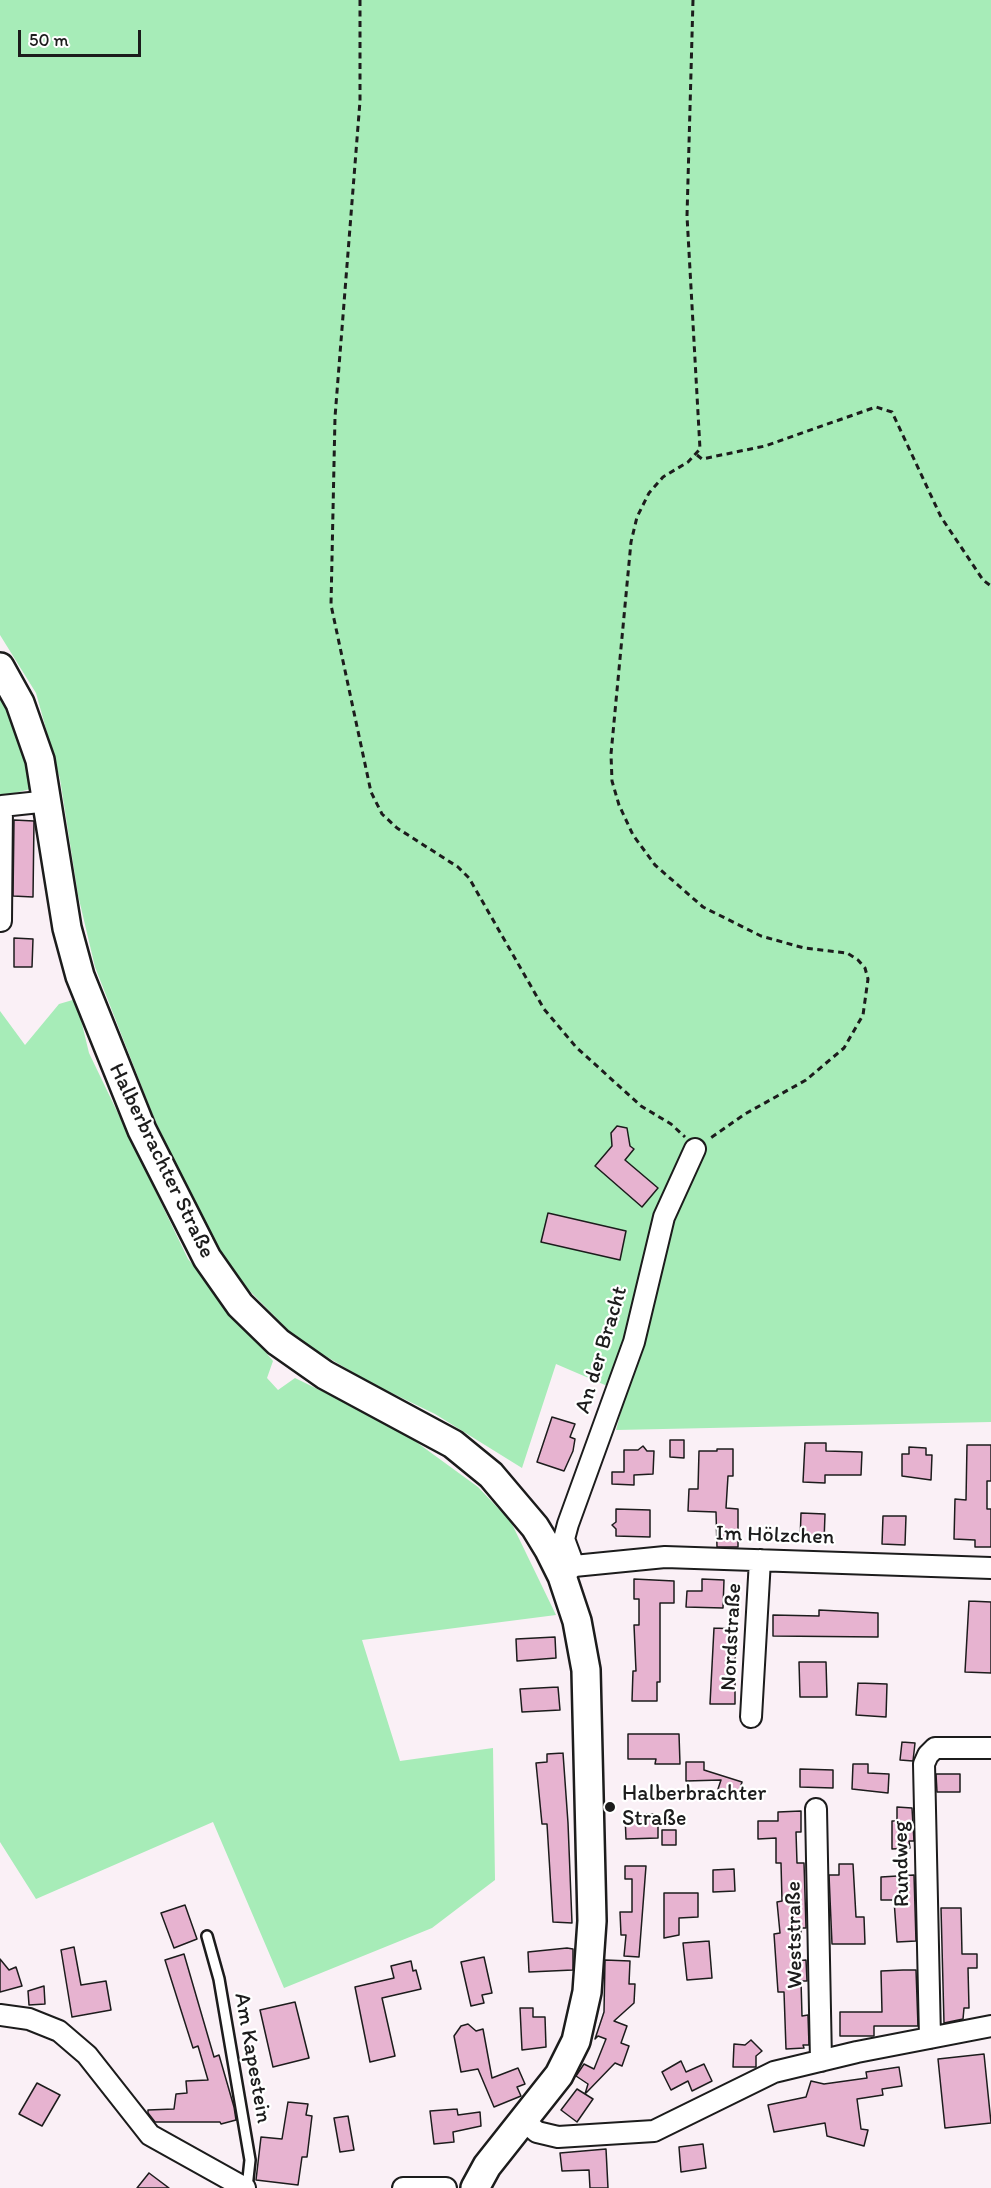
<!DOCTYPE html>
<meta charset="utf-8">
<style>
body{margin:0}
#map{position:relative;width:991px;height:2188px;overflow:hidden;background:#faf0f6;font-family:Itim,sans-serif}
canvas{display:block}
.scale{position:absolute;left:18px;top:30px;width:123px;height:27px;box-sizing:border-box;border:3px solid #1c1c1c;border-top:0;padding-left:8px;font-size:18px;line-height:21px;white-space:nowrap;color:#1c1c1c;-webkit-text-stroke:4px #fff;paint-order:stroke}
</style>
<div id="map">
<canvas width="991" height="2188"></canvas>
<div class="scale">50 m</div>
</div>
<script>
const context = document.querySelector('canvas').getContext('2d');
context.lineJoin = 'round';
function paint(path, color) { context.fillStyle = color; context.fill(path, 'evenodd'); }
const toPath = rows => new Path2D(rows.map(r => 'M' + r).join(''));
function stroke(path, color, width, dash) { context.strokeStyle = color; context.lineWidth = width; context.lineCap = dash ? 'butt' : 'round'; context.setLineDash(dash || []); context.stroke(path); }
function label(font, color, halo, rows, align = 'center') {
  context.font = font + ' Itim,sans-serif'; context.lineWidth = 4.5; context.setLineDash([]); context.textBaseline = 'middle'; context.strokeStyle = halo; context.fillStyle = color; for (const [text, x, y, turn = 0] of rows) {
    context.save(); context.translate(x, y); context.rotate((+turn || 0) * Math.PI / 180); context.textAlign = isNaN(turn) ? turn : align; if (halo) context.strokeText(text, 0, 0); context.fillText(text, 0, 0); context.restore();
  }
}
const green = toPath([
 [0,0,991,0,991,1422,616,1430,626,1394,556,1364,522,1468,435,1414,369,1382,297,1339,236,1277,197,1213,152,1113,95,967,78,895,60,779,36,693,0,635],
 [0,694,23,741,34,788,0,797],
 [76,999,89,1053,188,1259,273,1361,267,1378,278,1390,295,1378,397,1428,478,1487,511,1522,556,1615,362,1640,400,1761,493,1748,495,1880,432,1928,284,1988,213,1822,36,1899,0,1842,0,1011,25,1045,59,1004]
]);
const building = toPath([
 [14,820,34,821,33,897,13,896,14,820],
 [14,938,33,939,32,967,14,967,14,938],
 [617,1126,627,1128,630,1146,634,1149,625,1160,658,1188,642,1207,595,1166,612,1146,611,1133,617,1126],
 [548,1213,626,1231,620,1260,541,1242,548,1213],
 [552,1417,575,1424,570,1437,575,1439,573,1451,564,1471,537,1462,552,1417],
 [670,1440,684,1440,684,1458,670,1457,670,1440],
 [805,1443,826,1443,826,1451,862,1452,861,1475,825,1475,825,1483,803,1482,805,1443],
 [967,1445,991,1445,991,1481,987,1481,987,1509,991,1509,991,1547,975,1547,975,1540,954,1539,955,1499,966,1500,967,1445],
 [643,1446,647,1451,654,1451,653,1474,634,1475,634,1485,612,1484,612,1472,624,1472,624,1450,638,1450,643,1446],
 [909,1447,926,1448,926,1455,932,1455,931,1480,902,1476,902,1454,909,1454,909,1447],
 [717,1449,733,1449,733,1476,728,1476,726,1508,738,1509,738,1547,717,1547,716,1512,688,1511,689,1489,698,1489,699,1451,717,1451,717,1449],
 [616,1509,650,1510,650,1537,616,1536,616,1529,612,1525,616,1522,616,1509],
 [801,1513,825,1514,824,1542,800,1542,801,1513],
 [883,1516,906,1516,905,1545,882,1544,883,1516],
 [634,1579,674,1581,674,1603,660,1603,660,1682,657,1682,657,1701,632,1701,633,1671,636,1671,634,1625,639,1625,639,1599,634,1599,634,1579],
 [702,1579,724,1580,723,1608,686,1607,687,1591,702,1591,702,1579],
 [969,1601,991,1602,991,1673,965,1672,969,1601],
 [819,1610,878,1613,878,1637,773,1636,773,1615,819,1616,819,1610],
 [714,1628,735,1629,735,1704,710,1704,714,1628],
 [555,1637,556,1658,517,1661,516,1639,555,1637],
 [799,1662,826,1662,827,1697,800,1697,799,1662],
 [858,1683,887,1684,886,1717,856,1715,858,1683],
 [558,1687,560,1710,522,1712,520,1689,558,1687],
 [628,1734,679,1734,680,1764,655,1764,656,1759,628,1759,628,1734],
 [902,1742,915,1743,913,1761,900,1760,902,1742],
 [563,1753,568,1823,572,1923,553,1922,547,1824,542,1824,536,1763,547,1762,547,1754,563,1753],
 [686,1762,704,1762,704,1770,742,1782,738,1795,718,1789,721,1780,686,1781,686,1762],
 [853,1764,868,1764,868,1773,889,1774,888,1793,852,1789,853,1764],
 [800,1769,833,1770,833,1788,800,1787,800,1769],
 [936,1774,960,1774,960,1792,937,1792,936,1774],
 [897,1807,912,1808,914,1841,909,1841,910,1848,892,1849,892,1821,897,1821,897,1807],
 [801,1811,801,1832,796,1832,797,1863,804,1863,806,1928,801,1928,801,1932,792,1932,793,1961,806,1960,807,1981,801,1981,802,2016,808,2015,809,2045,803,2045,804,2048,786,2049,784,1992,778,1992,774,1934,780,1933,777,1902,782,1901,781,1863,776,1863,776,1838,758,1839,758,1821,778,1821,778,1812,801,1811],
 [625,1814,658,1814,658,1838,626,1839,625,1814],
 [662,1830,676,1830,676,1845,662,1845,662,1830],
 [839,1864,853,1864,856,1917,864,1917,865,1944,832,1944,829,1875,839,1875,839,1864],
 [625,1866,646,1866,639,1957,624,1956,626,1935,621,1935,620,1912,632,1912,632,1879,625,1879,625,1866],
 [734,1869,735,1891,713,1892,713,1870,734,1869],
 [914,1875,916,1941,897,1942,894,1900,881,1900,881,1877,914,1875],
 [664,1893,698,1893,698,1917,679,1918,679,1935,664,1938,664,1893],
 [185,1905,197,1939,174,1948,161,1913,185,1905],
 [941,1908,961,1908,962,1954,977,1954,977,1968,968,1968,969,2008,964,2008,963,2019,944,2023,941,1908],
 [709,1941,712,1978,687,1980,683,1943,709,1941],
 [74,1947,81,1985,106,1981,111,2010,72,2017,61,1950,74,1947],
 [567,1948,573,1949,573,1970,529,1972,528,1952,567,1948],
 [184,1954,214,2057,219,2055,234,2107,236,2120,221,2124,220,2122,155,2122,148,2113,148,2110,174,2109,176,2094,187,2093,186,2081,208,2080,198,2046,193,2048,165,1960,184,1954],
 [484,1957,492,1993,482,1995,484,2003,471,2006,461,1962,484,1957],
 [0,1959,9,1970,16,1967,22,1986,0,1992,0,1959],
 [605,1960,630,1961,629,1984,635,1984,634,2003,614,2021,627,2026,621,2043,629,2046,622,2066,615,2063,585,2094,593,2099,577,2122,561,2110,577,2089,585,2094,588,2084,576,2076,584,2064,594,2069,606,2039,598,2036,595,2039,604,2012,605,1960],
 [411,1961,413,1971,416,1970,421,1989,382,1998,395,2056,370,2062,355,1987,394,1978,391,1966,411,1961],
 [903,1970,916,1970,918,2026,874,2026,874,2036,840,2036,840,2012,882,2012,881,1971,903,1970],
 [44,1986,45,2004,29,2005,28,1991,44,1986],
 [295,2002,309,2058,273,2067,260,2010,295,2002],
 [520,2008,533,2008,533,2017,545,2017,546,2047,522,2050,520,2008],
 [468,2024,476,2031,483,2029,492,2078,518,2068,525,2084,517,2087,521,2096,494,2107,478,2069,461,2072,454,2036,461,2026,468,2024],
 [751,2040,762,2051,756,2056,756,2067,733,2067,734,2044,745,2045,751,2040],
 [984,2054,991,2123,945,2128,938,2059,984,2054],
 [681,2061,686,2072,704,2064,712,2081,692,2091,688,2081,671,2090,662,2072,681,2061],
 [899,2067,902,2086,882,2089,883,2095,857,2099,861,2129,868,2130,864,2146,827,2136,825,2123,774,2132,768,2105,806,2097,811,2081,824,2084,867,2078,866,2072,899,2067],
 [37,2083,60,2095,42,2126,19,2114,37,2083],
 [288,2102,308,2104,306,2115,312,2116,307,2157,302,2157,298,2185,256,2180,261,2137,282,2139,288,2102],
 [457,2109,458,2115,480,2112,481,2126,453,2132,454,2142,434,2144,430,2111,457,2109],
 [348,2116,354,2150,340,2152,334,2118,348,2116],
 [703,2144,706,2168,681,2172,679,2147,703,2144],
 [606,2149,608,2188,590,2188,589,2170,562,2171,560,2153,606,2149],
 [149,2173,169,2188,137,2188,149,2173]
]);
const path = toPath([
 [360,0,360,101,335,417,331,605,371,792,382,814,397,828,458,867,469,878,544,1009,576,1047,641,1106,671,1124,685,1137],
 [693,0,687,216,700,449,688,462,663,477,649,493,637,517,631,542,611,754,612,781,619,805,633,835,655,865,703,907,761,936,804,948,847,953,858,960,865,968,868,979,863,1015,844,1048,806,1080,745,1114,709,1139],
 [697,455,702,459,765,446,876,407,892,412,941,517,983,580,991,586]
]);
const service = toPath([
 [207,1936,219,1979,250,2160,247,2188]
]);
const minor = toPath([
 [1,921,2,806,49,801],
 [574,1566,564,1539,568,1524,634,1342,664,1217,695,1149],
 [564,1574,574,1566,665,1557,991,1568],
 [751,1717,760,1560],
 [816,1809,821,2061],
 [0,2015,29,2019,59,2031,87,2055,150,2135,245,2188],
 [930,2038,924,1764,928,1755,935,1748,991,1748],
 [524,2121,537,2132,558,2137,654,2131,774,2072,857,2052,991,2026],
 [403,2188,446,2188]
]);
const secondary = toPath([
 [0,667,20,703,40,760,67,928,80,976,142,1130,207,1258,240,1305,278,1342,325,1375,453,1444,491,1475,535,1527,549,1550,562,1576,577,1621,586,1670,592,1921,587,1992,576,2041,559,2075,487,2166,475,2188]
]);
const markers = [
 [610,1807,6,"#1c1c1c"]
];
const streetNames = [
 ["Halberbrachter Straße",161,1161,64],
 ["An der Bracht",602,1350,-73],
 ["Im Hölzchen",775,1536,2],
 ["Nordstraße",732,1637,-87],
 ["Rundweg",902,1864,-91],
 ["Weststraße",795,1935,-91],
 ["Am Kapestein",252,2058,80]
];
const poiNames = [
 ["Halberbrachter",622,1794],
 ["Straße",622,1819]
];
paint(green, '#a7ecb8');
paint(building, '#e7b3d0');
stroke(building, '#1c1c1c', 1.5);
stroke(service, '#1c1c1c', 14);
stroke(minor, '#1c1c1c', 24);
stroke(secondary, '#1c1c1c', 32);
stroke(path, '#1c1c1c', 3, [6, 4.5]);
stroke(service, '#fff', 9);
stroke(minor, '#fff', 20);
stroke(secondary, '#fff', 27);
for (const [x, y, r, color] of markers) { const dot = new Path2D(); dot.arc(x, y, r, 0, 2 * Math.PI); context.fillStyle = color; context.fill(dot); stroke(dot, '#fff', 2); }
label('22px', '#1c1c1c', '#fff', streetNames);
label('22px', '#1c1c1c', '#fff', poiNames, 'left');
</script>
